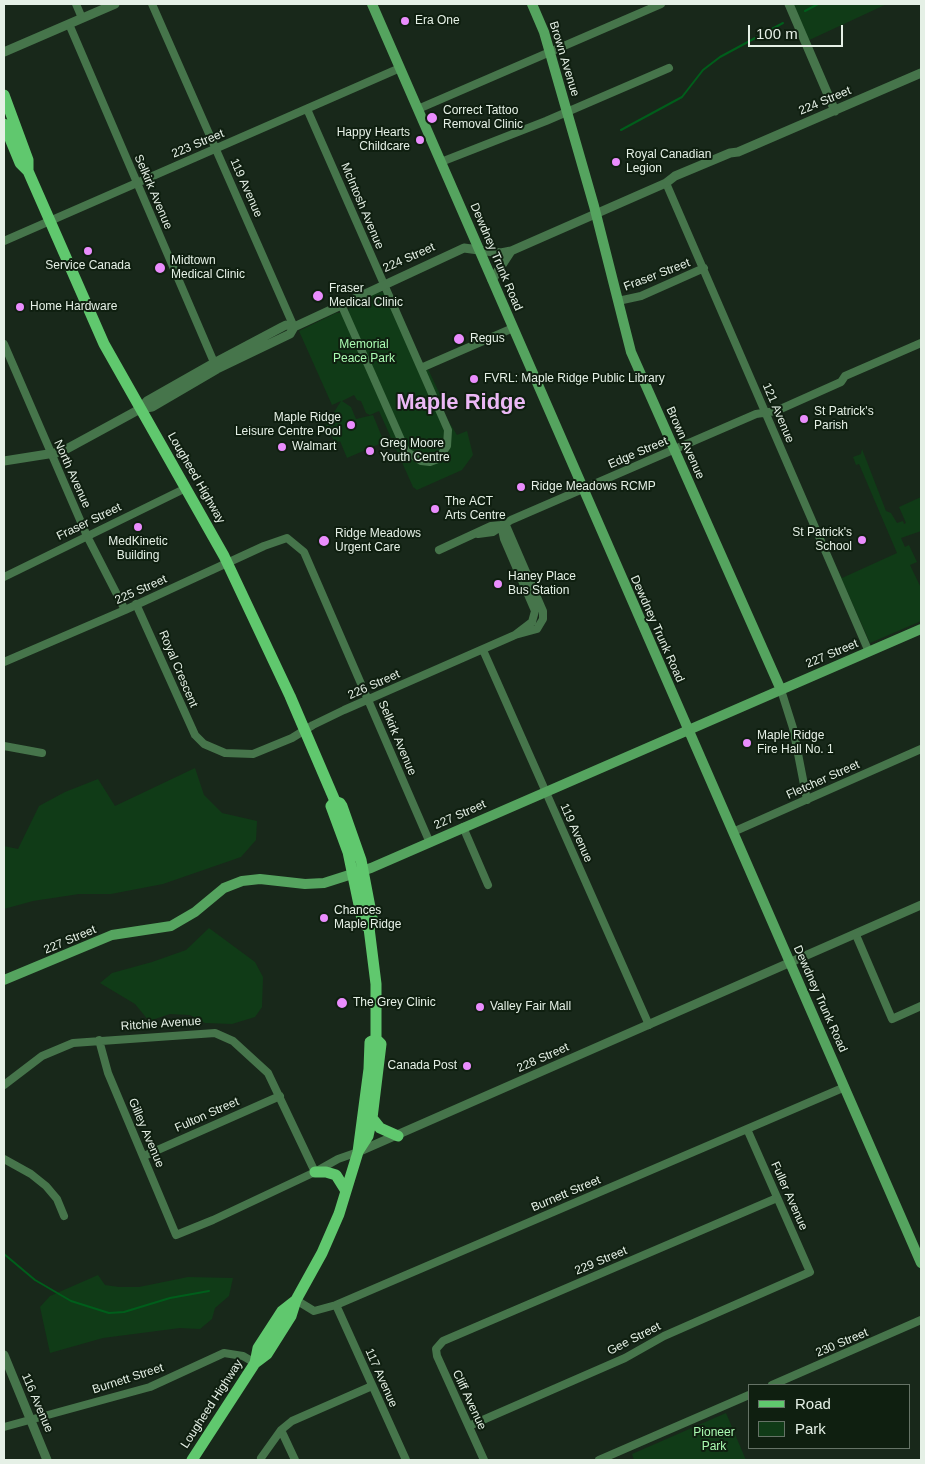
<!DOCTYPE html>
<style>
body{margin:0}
#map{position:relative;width:925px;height:1464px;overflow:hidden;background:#18281a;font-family:Helvetica,sans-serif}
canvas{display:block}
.frame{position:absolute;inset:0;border:5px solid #e5f0e6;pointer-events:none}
.legend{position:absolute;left:748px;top:1384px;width:162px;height:65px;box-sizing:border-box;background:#0f1f10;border:1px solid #657366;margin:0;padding:6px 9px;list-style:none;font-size:15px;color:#e5f0e6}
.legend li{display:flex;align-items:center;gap:10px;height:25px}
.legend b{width:25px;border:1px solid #657366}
.scale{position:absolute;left:748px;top:25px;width:95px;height:22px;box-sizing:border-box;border:2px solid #e5f0e6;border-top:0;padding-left:6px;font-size:15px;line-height:18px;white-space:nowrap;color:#e5f0e6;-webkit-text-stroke:4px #0f1f10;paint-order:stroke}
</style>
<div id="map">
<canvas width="925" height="1464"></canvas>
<div class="frame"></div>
<ul class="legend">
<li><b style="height:6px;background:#60c86e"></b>Road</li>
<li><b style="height:14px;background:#103b17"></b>Park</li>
</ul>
<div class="scale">100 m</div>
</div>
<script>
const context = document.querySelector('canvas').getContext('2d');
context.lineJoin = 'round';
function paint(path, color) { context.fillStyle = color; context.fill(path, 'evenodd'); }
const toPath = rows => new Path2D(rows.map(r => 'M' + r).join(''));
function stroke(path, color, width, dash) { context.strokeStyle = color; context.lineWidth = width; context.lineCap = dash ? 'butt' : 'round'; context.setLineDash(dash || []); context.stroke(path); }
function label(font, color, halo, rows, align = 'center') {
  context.font = font + ' Helvetica,sans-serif'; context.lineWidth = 4; context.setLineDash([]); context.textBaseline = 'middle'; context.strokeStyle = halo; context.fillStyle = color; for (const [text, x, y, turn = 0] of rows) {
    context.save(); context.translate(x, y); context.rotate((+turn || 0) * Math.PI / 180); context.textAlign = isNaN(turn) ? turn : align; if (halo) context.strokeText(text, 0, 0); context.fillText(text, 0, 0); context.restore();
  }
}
const green = toPath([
 [789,4,887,4,805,42],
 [379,291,385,293,422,372,428,369,443,401,444,414,457,435,467,431,473,455,462,470,417,490,413,487,379,411,370,415,366,413,361,401,357,400,354,395,342,401,351,407,356,419,373,415,384,442,347,458,340,441,335,443,331,435,323,430,341,401,332,405,299,331,336,313,348,312,350,305],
 [862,449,886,511,891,513,897,523,903,521,904,524,906,523,899,507,921,497,921,531,901,538,905,547,909,545,917,562,910,565,921,588,921,621,870,643,833,560,842,578,897,553,859,464,856,465,853,457,861,454],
 [195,768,204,795,222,813,257,821,256,840,241,857,163,884,111,894,79,894,33,901,4,909,4,846,18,849,39,806,65,792,98,779,115,806],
 [209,928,255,962,263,977,262,1007,255,1017,232,1024,205,1023,190,1015,170,1014,149,1021,135,1004,100,983,112,973,152,962,186,950],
 [98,1275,105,1285,119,1287,139,1287,188,1277,233,1278,229,1296,215,1308,212,1319,200,1329,180,1328,103,1338,50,1353,40,1307,50,1296],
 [726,1413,746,1460,634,1460,632,1454]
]);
const stream = toPath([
 [805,11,818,4],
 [621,130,682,97,703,70,720,57,783,23],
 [4,1254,35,1280,71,1301,109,1313,124,1312,170,1298,209,1291]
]);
const minor = toPath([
 [76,4,82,18],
 [152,4,294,327],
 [69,24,216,367],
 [307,109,448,430,447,446,438,459,430,462,421,461,406,451,341,304],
 [418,109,661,4],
 [441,162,546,121,669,68],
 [666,183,869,652],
 [4,241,400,68],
 [618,301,641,296,704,268],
 [4,344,87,536,125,610],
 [421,368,513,328],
 [501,525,504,539,535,611,532,622,515,635],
 [478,534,493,532,511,520,756,414,776,411,841,382,845,376,921,343],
 [439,550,491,526,501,525],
 [4,577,186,488],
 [136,604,195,735,204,744,225,753,253,754,292,738,313,725,344,710,515,635,537,629,543,619,543,611,505,523],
 [483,650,649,1025],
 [4,662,125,610,264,546,287,538,304,552,430,843],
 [781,690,793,728,807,800],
 [4,746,42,753],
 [463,827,488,885],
 [733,832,921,749],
 [856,935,892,1019,921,1006],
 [99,1040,108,1073,176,1235,213,1220,315,1172,338,1159,358,1152],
 [4,1085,42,1056,73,1043,215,1033,233,1041,268,1073,315,1172],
 [144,1156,280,1096],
 [4,1159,31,1174,46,1186,57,1199,64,1216],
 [296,1300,314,1311,336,1305,845,1087],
 [336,1305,406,1460],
 [772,1385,921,1320],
 [469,1426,625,1358,664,1336,810,1272,747,1129],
 [4,1427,150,1387,224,1353,243,1356,255,1363],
 [281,1430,295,1460],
 [261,1458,281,1430,292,1421,372,1386],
 [484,1460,437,1356,436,1349,443,1341,777,1198],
 [599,1460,749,1395]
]);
const tertiary = toPath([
 [789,4,835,111],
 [4,52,115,4],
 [492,280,511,251],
 [140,409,152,407,217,369,290,334,294,327],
 [4,461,61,452,140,409,147,401,214,363,282,327,286,325,294,327,464,248,501,253,511,251,666,183,675,176,730,153,738,152,921,73],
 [358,1152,921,905],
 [4,1355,47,1460]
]);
const secondary = toPath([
 [372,4,921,1263],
 [532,4,544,32,594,206,631,352,781,690],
 [4,980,112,935,171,926,195,912,224,888,242,881,260,879,305,884,324,883,371,868,921,629]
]);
const primary = toPath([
 [4,95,28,160,28,171,104,344,224,556,290,696,335,801,340,803,342,806,361,860,373,923,369,928],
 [4,124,20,163,28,171],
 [335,801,331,806,348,852,363,924,369,928,376,984,376,1039,381,1044,372,1118,368,1136,359,1150],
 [372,1118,380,1128,398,1136],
 [315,1172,326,1172,336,1175,346,1191],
 [255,1363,258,1348,282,1311,296,1300],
 [192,1460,255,1363,267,1354,291,1316,296,1300,322,1253,339,1214,358,1152,369,1069,370,1042,376,1039]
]);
const markers = [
 [405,21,5,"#ea8dfd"],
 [432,118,6,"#ea8dfd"],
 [420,140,5,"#ea8dfd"],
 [616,162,5,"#ea8dfd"],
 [88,251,5,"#ea8dfd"],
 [160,268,6,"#ea8dfd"],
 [318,296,6,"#ea8dfd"],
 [20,307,5,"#ea8dfd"],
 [459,339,6,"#ea8dfd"],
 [474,379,5,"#ea8dfd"],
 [804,419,5,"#ea8dfd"],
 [351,425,5,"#ea8dfd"],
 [282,447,5,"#ea8dfd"],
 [370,451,5,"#ea8dfd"],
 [521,487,5,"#ea8dfd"],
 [435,509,5,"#ea8dfd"],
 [138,527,5,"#ea8dfd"],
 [862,540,5,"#ea8dfd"],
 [324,541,6,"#ea8dfd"],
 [498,584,5,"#ea8dfd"],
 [747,743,5,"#ea8dfd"],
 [324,918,5,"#ea8dfd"],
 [342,1003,6,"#ea8dfd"],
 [480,1007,5,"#ea8dfd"],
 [467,1066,5,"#ea8dfd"]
];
const poiNames = [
 ["Era One",415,21],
 ["Correct Tattoo",443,111],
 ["Removal Clinic",443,125],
 ["Happy Hearts",410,133,"right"],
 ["Childcare",410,147,"right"],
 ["Royal Canadian",626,155],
 ["Legion",626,169],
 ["Midtown",171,261],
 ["Medical Clinic",171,275],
 ["Service Canada",88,266,"center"],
 ["Fraser",329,289],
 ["Medical Clinic",329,303],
 ["Home Hardware",30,307],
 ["Regus",470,339],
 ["FVRL: Maple Ridge Public Library",484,379],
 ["St Patrick's",814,412],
 ["Parish",814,426],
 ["Maple Ridge",341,418,"right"],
 ["Leisure Centre Pool",341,432,"right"],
 ["Greg Moore",380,444],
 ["Youth Centre",380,458],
 ["Walmart",292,447],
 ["Ridge Meadows RCMP",531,487],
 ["The ACT",445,502],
 ["Arts Centre",445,516],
 ["St Patrick's",852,533,"right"],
 ["School",852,547,"right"],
 ["Ridge Meadows",335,534],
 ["Urgent Care",335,548],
 ["MedKinetic",138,542,"center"],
 ["Building",138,556,"center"],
 ["Haney Place",508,577],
 ["Bus Station",508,591],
 ["Maple Ridge",757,736],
 ["Fire Hall No. 1",757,750],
 ["Chances",334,911],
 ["Maple Ridge",334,925],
 ["The Grey Clinic",353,1003],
 ["Valley Fair Mall",490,1007],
 ["Canada Post",457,1066,"right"]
];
const streetNames = [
 ["Brown Avenue",564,59,73],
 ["224 Street",825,101,-23],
 ["223 Street",198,144,-23],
 ["119 Avenue",246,188,66],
 ["Selkirk Avenue",153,192,67],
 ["McIntosh Avenue",362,206,67],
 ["Dewdney Trunk Road",496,257,67],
 ["224 Street",409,258,-24],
 ["Fraser Street",657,275,-21],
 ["121 Avenue",778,413,67],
 ["Brown Avenue",685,443,66],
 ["Edge Street",638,453,-23],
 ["North Avenue",72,474,66],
 ["Lougheed Highway",196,478,60],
 ["Fraser Street",89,522,-26],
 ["225 Street",141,590,-24],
 ["Dewdney Trunk Road",657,629,66],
 ["227 Street",832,654,-23],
 ["Royal Crescent",178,669,67],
 ["226 Street",374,685,-24],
 ["Selkirk Avenue",397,738,67],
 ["Fletcher Street",823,780,-24],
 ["227 Street",460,815,-24],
 ["119 Avenue",576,833,66],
 ["227 Street",70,940,-23],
 ["Dewdney Trunk Road",820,999,66],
 ["Ritchie Avenue",161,1024,-4],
 ["228 Street",543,1058,-24],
 ["Fulton Street",207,1115,-24],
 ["Gilley Avenue",146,1133,67],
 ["Burnett Street",566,1194,-23],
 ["Fuller Avenue",789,1196,66],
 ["229 Street",601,1261,-23],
 ["Gee Street",634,1339,-27],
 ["230 Street",842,1343,-23],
 ["117 Avenue",381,1378,66],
 ["Burnett Street",128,1379,-18],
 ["Cliff Avenue",469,1400,65],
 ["116 Avenue",37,1403,67],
 ["Lougheed Highway",212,1404,-57]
];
const parkNames = [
 ["Memorial",364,345],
 ["Peace Park",364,359],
 ["Pioneer",714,1433],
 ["Park",714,1447]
];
const townNames = [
 ["Maple Ridge",461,403]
];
paint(green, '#103b17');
stroke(stream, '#005e1b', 2);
stroke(minor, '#46754b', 8);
stroke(tertiary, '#46754b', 9);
stroke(secondary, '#55a45f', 10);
stroke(primary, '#60c86e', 11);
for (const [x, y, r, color] of markers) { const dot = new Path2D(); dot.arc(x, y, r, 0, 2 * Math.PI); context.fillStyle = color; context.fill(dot); stroke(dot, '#0f1f10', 2); }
label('12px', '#e5f0e6', '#0f1f10', poiNames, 'left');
label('12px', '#e5f0e6', '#0f1f10', streetNames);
label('12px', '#aafab1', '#0f1f10', parkNames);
label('bold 22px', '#ebb8f5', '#0f1f10', townNames);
</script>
